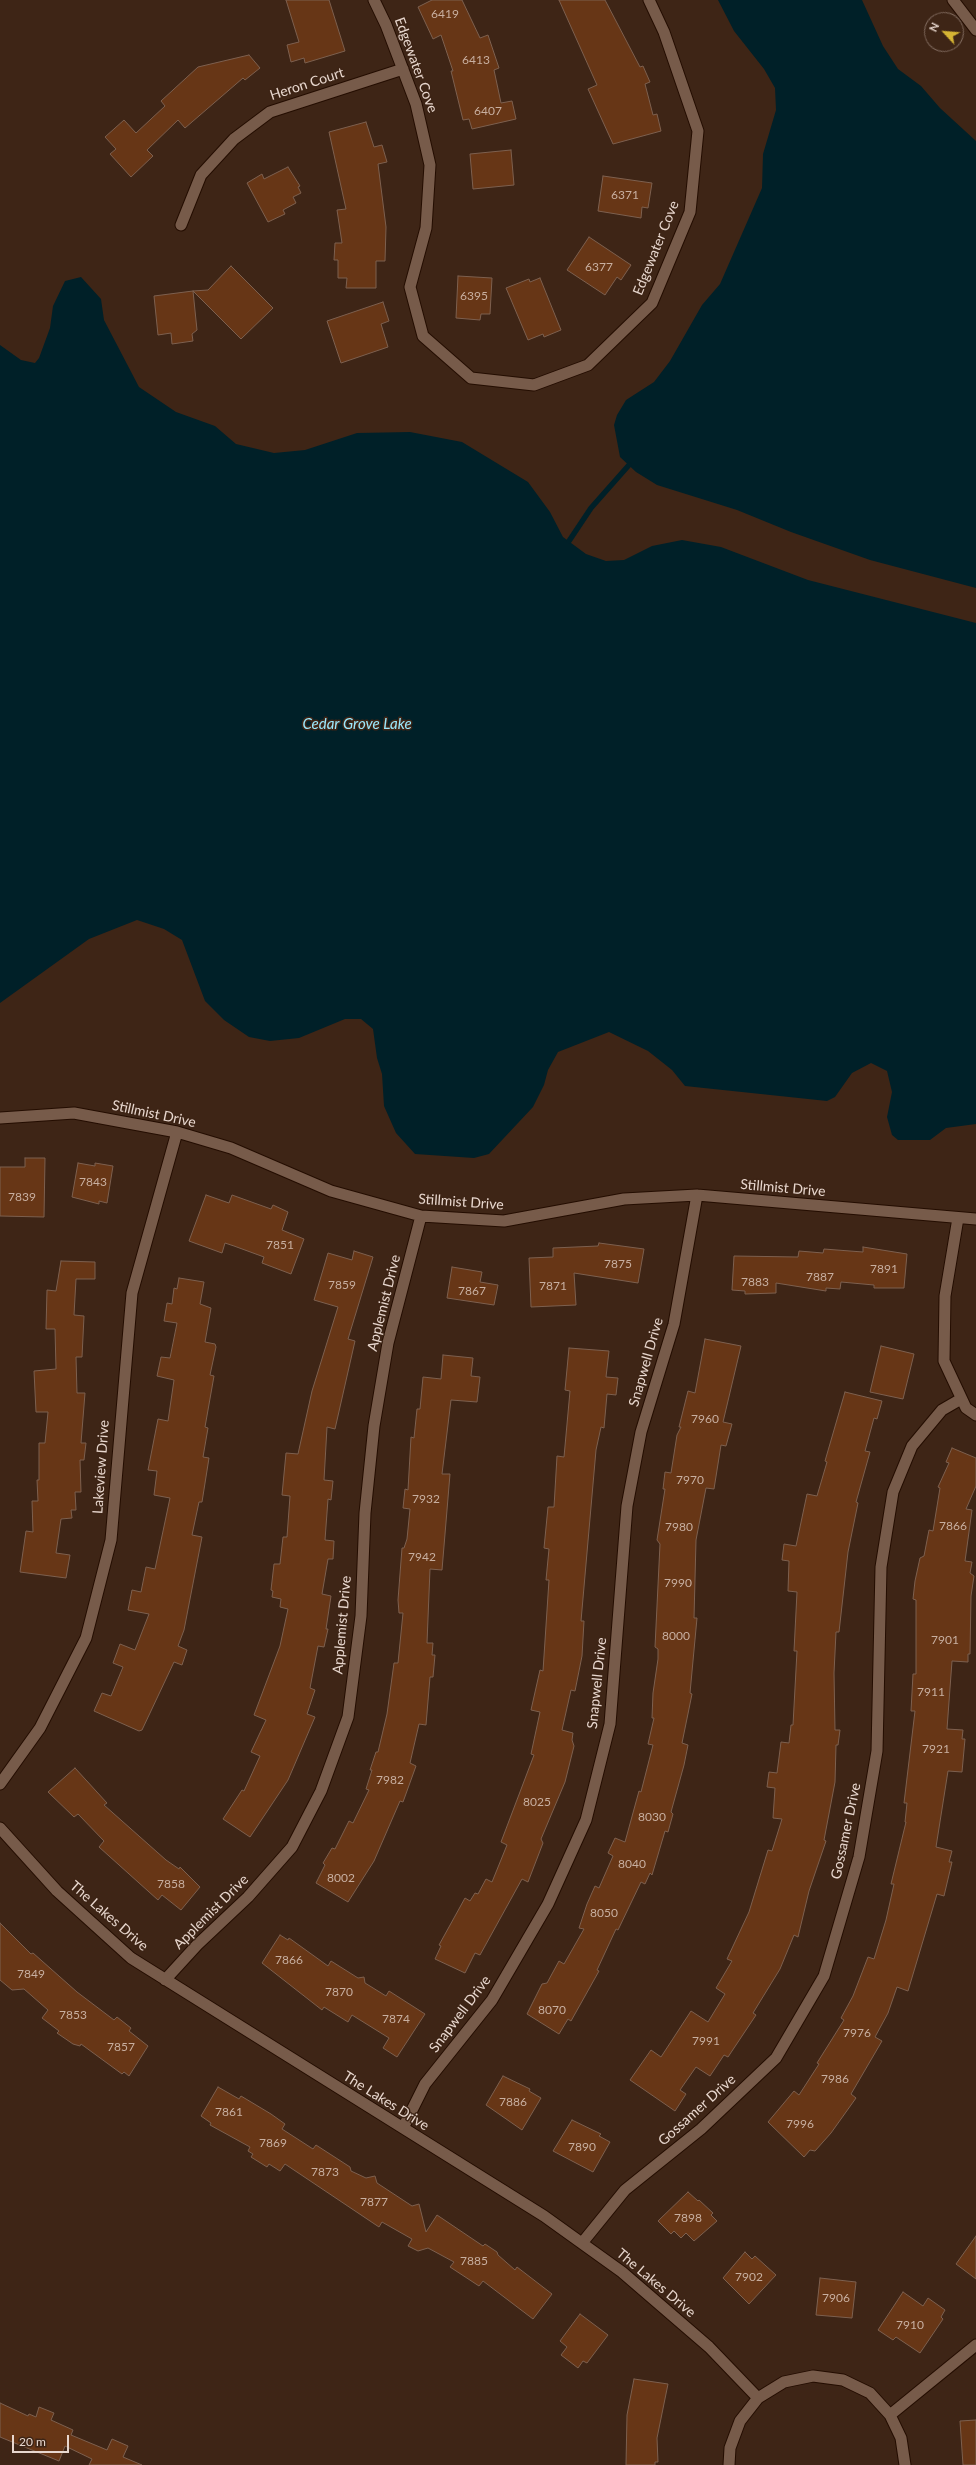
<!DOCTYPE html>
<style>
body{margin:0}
#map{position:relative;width:976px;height:2465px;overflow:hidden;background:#3e2516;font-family:Lato,sans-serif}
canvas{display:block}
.north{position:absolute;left:924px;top:12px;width:40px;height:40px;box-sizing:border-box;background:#3e2516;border:1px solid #826c60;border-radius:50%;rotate:296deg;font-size:11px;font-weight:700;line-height:16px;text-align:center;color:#e8d7ce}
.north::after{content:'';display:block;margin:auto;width:14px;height:18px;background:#d6b534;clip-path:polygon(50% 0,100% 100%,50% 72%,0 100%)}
.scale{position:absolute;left:12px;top:2435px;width:57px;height:18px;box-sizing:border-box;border:2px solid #e8d7ce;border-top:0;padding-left:5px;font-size:12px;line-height:14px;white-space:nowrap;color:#e8d7ce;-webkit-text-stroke:3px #3e2516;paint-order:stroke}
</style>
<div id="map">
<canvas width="976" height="2465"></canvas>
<div class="north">N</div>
<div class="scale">20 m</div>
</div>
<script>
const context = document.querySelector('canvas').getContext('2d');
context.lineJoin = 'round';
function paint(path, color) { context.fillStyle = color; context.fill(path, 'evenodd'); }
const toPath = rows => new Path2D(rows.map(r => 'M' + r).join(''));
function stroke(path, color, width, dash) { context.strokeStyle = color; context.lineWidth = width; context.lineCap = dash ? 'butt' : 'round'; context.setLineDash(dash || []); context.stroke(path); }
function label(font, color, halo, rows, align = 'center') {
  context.font = font + ' Lato,sans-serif'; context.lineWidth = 3; context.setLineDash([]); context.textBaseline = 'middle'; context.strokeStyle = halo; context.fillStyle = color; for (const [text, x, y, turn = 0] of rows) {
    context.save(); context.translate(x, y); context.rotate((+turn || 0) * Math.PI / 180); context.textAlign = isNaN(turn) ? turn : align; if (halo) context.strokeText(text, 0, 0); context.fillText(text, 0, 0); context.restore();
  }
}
const water = toPath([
 [718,0,862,0,883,46,898,69,921,86,940,108,976,141,976,588,870,560,791,532,737,510,657,485,636,472,620,457,614,425,617,415,626,400,654,382,670,361,702,305,720,284,762,188,763,154,776,110,775,88,764,69,734,31],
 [81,277,101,299,104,320,139,387,176,412,215,426,236,444,274,453,305,450,357,433,410,432,462,442,528,482,550,512,563,537,586,554,606,561,624,560,652,546,682,540,721,547,808,580,976,623,976,1124,946,1128,930,1140,898,1140,892,1135,887,1117,892,1092,887,1071,871,1063,852,1073,835,1097,827,1101,685,1086,672,1070,648,1051,609,1032,558,1052,548,1070,544,1085,533,1107,489,1154,474,1158,415,1154,396,1133,384,1106,382,1074,377,1058,373,1029,361,1019,345,1019,299,1038,270,1041,249,1037,224,1020,205,1001,182,940,164,929,137,920,89,939,0,1003,0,345,21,360,35,363,39,358,50,328,53,306,65,281]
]);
const stream = toPath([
 [569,541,591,508,629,465]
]);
const building = toPath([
 [286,0,329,0,345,51,305,63,304,58,291,62,287,45,299,42,286,0],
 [432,0,462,0,480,38,488,35,499,68,494,70,501,103,512,101,516,119,472,129,469,119,463,120,451,71,453,71,441,35,433,39,418,7,432,0],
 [559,0,605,0,640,67,643,66,650,82,645,84,653,115,657,114,661,131,613,144,588,89,597,85,559,0],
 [249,55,260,68,245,80,243,78,185,128,178,120,147,150,153,156,131,177,110,154,116,149,105,137,124,120,136,133,165,106,161,101,198,67,249,55],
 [366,122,374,147,382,145,387,162,378,164,386,227,385,261,376,261,376,288,346,288,347,278,338,278,338,260,334,260,335,243,342,243,337,210,346,209,329,132,366,122],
 [511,150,514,185,473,189,470,154,511,150],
 [288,167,300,186,298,187,301,193,293,197,296,203,283,210,285,214,268,222,247,183,262,174,264,179,288,167],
 [603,176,652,183,648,208,642,207,641,218,598,211,603,176],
 [589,237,631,265,621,280,617,277,605,295,567,270,589,237],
 [231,266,273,308,241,339,193,291,208,290,231,266],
 [458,276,492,278,490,314,481,314,480,320,456,318,458,276],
 [540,278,561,330,544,337,543,334,528,340,506,288,529,279,530,282,540,278],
 [193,291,197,330,192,334,193,341,172,344,171,333,158,335,154,296,193,291],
 [383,302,389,321,381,324,388,347,341,363,327,321,383,302],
 [25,1158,45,1158,44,1217,0,1216,0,1167,25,1167,25,1158],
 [78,1163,95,1166,95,1163,113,1166,107,1203,99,1201,99,1204,72,1197,78,1163],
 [206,1195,229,1203,232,1195,271,1209,273,1205,288,1212,282,1230,304,1239,291,1274,262,1263,264,1257,234,1246,225,1243,222,1253,189,1241,206,1195],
 [599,1243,644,1249,638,1283,574,1273,576,1305,531,1307,529,1258,553,1257,553,1248,598,1246,599,1243],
 [863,1247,907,1254,904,1288,874,1288,874,1285,841,1282,840,1289,826,1288,826,1291,776,1283,776,1293,745,1294,745,1291,732,1290,734,1256,798,1257,799,1251,823,1253,824,1249,863,1252,863,1247],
 [354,1251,373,1257,348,1339,355,1341,335,1429,327,1427,324,1480,333,1481,331,1500,328,1499,325,1540,334,1541,333,1559,328,1559,322,1594,331,1596,326,1629,328,1629,324,1647,318,1646,310,1688,315,1690,307,1714,315,1717,288,1780,250,1837,223,1819,242,1790,244,1791,260,1756,251,1752,266,1720,254,1715,280,1646,288,1609,280,1607,281,1599,272,1597,273,1591,271,1590,274,1564,280,1564,283,1537,287,1537,290,1496,282,1495,286,1453,298,1454,312,1391,338,1307,314,1300,328,1253,352,1260,354,1251],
 [61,1261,95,1262,95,1279,76,1279,74,1315,84,1316,82,1357,76,1357,77,1393,85,1393,81,1443,86,1443,84,1460,80,1460,81,1492,75,1492,76,1510,71,1510,72,1518,61,1519,56,1553,70,1555,66,1578,20,1572,26,1531,33,1532,32,1501,38,1501,37,1480,39,1480,39,1443,45,1443,48,1412,36,1412,34,1371,56,1369,55,1329,46,1329,47,1290,56,1291,61,1261],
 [452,1267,482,1272,480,1282,498,1285,494,1305,447,1298,452,1267],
 [179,1278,204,1282,200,1304,211,1308,205,1342,215,1344,216,1347,210,1375,214,1376,205,1427,208,1428,203,1457,209,1458,202,1502,199,1502,192,1535,202,1537,184,1630,178,1646,187,1650,182,1665,174,1662,142,1730,139,1731,94,1711,102,1693,111,1696,123,1667,113,1663,120,1644,135,1650,149,1614,128,1610,132,1590,141,1592,146,1567,155,1569,170,1498,154,1495,157,1471,148,1470,158,1419,168,1421,174,1380,157,1376,161,1357,170,1358,177,1323,164,1321,167,1303,172,1304,174,1288,177,1289,179,1278],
 [705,1339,741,1346,723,1422,732,1424,726,1446,721,1445,714,1489,706,1488,696,1540,694,1618,697,1618,690,1693,692,1694,682,1743,688,1745,684,1765,671,1812,673,1814,668,1832,665,1831,652,1875,650,1873,645,1884,641,1882,618,1930,616,1929,597,1970,599,1971,571,2021,568,2019,559,2034,527,2014,542,1984,547,1983,559,1961,564,1964,584,1929,579,1928,587,1904,595,1886,599,1888,613,1856,608,1853,615,1838,625,1842,639,1791,641,1792,653,1745,648,1744,654,1718,652,1718,653,1693,658,1659,658,1649,655,1647,660,1544,657,1540,665,1489,663,1489,665,1472,671,1473,677,1435,681,1427,679,1427,688,1391,695,1393,705,1339],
 [881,1346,914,1354,903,1399,870,1392,881,1346],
 [569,1348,609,1351,606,1377,618,1378,616,1395,607,1394,604,1428,601,1427,596,1450,581,1621,584,1621,582,1656,575,1691,571,1690,562,1730,573,1733,572,1740,574,1746,565,1782,541,1839,543,1843,528,1882,522,1879,480,1955,475,1953,465,1973,435,1959,441,1946,439,1945,465,1898,470,1901,475,1893,478,1894,486,1879,492,1882,507,1845,501,1842,534,1755,531,1754,540,1712,531,1710,540,1670,543,1671,549,1580,546,1580,549,1549,544,1548,548,1507,554,1507,557,1456,564,1457,570,1391,565,1390,569,1348],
 [443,1355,473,1358,471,1376,480,1377,477,1402,451,1400,442,1474,450,1474,442,1570,430,1569,427,1643,433,1643,432,1655,435,1655,433,1677,430,1677,426,1725,419,1724,410,1763,416,1766,403,1802,400,1801,374,1861,348,1902,316,1883,325,1865,323,1863,332,1848,335,1849,349,1821,353,1823,369,1790,366,1789,372,1770,370,1770,376,1752,378,1752,387,1714,394,1663,398,1663,403,1613,399,1613,398,1600,402,1548,404,1548,407,1539,410,1509,403,1508,405,1489,408,1490,411,1437,414,1438,417,1409,420,1409,423,1377,441,1379,443,1355],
 [845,1392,882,1401,877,1419,874,1418,865,1451,870,1452,856,1502,858,1503,848,1552,839,1632,836,1632,834,1673,835,1730,840,1730,838,1745,836,1745,835,1782,824,1840,826,1841,809,1891,798,1937,794,1935,780,1969,753,2013,756,2015,728,2057,724,2055,710,2076,696,2067,680,2090,686,2094,675,2111,630,2080,651,2050,661,2057,691,2011,708,2022,725,1994,716,1988,732,1961,727,1959,749,1912,768,1850,772,1851,782,1819,773,1818,775,1788,767,1787,769,1772,777,1773,781,1742,789,1743,791,1725,793,1725,797,1651,794,1651,797,1592,788,1591,789,1561,782,1560,784,1544,796,1546,807,1494,817,1496,827,1462,825,1461,845,1392],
 [952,1448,976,1458,976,1486,966,1509,972,1510,965,1561,972,1562,970,1573,974,1576,971,1596,970,1654,968,1654,968,1662,952,1661,947,1729,963,1730,962,1739,965,1739,962,1772,948,1771,936,1847,952,1851,949,1862,952,1862,944,1896,937,1894,908,1991,897,1987,888,2013,875,2037,882,2041,851,2094,856,2098,831,2133,815,2151,810,2150,804,2157,768,2122,794,2091,799,2095,819,2064,817,2063,844,2020,841,2018,853,1996,868,1957,874,1959,886,1920,894,1884,891,1884,906,1822,905,1822,907,1803,904,1803,915,1711,911,1711,913,1674,916,1674,916,1600,913,1599,915,1581,920,1558,924,1556,929,1530,933,1531,940,1488,938,1487,949,1463,946,1462,952,1448],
 [75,1768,107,1803,104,1805,166,1860,179,1869,180,1867,200,1887,181,1910,162,1895,158,1900,99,1847,104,1841,78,1814,74,1817,48,1792,75,1768],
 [0,1923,31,1954,33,1953,77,1992,114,2020,117,2017,131,2028,129,2031,148,2046,129,2076,124,2072,122,2074,81,2044,80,2046,73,2044,57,2033,59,2031,42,2018,48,2010,24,1989,12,1990,0,1980,0,1923],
 [280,1935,288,1940,289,1938,328,1966,331,1961,358,1978,364,1977,365,1983,386,1996,389,1991,425,2014,397,2057,383,2048,389,2038,352,2015,348,2022,324,2007,322,2010,262,1963,280,1935],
 [503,2076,530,2089,529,2091,541,2098,522,2130,486,2105,503,2076],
 [218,2087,239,2099,241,2096,271,2114,285,2124,282,2129,313,2149,316,2145,350,2167,351,2171,366,2178,375,2176,377,2183,412,2206,419,2204,426,2232,437,2215,483,2246,485,2244,497,2252,498,2255,515,2270,517,2267,552,2294,533,2319,483,2281,479,2286,450,2267,454,2262,428,2248,418,2251,408,2246,412,2239,382,2222,379,2227,285,2164,280,2171,269,2164,267,2167,251,2157,253,2154,248,2151,250,2147,210,2125,211,2123,201,2116,218,2087],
 [572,2120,601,2134,599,2136,610,2142,593,2172,553,2151,572,2120],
 [688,2192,698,2201,699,2200,713,2213,711,2215,717,2221,694,2241,686,2233,681,2238,674,2231,671,2234,658,2221,688,2192],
 [976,2236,976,2279,956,2264,976,2236],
 [745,2252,752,2259,755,2256,776,2275,749,2304,723,2278,745,2252],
 [820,2278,856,2282,852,2318,816,2315,820,2278],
 [903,2292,923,2306,928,2298,945,2310,941,2317,943,2319,920,2353,896,2337,893,2340,878,2330,903,2292],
 [580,2314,608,2335,587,2363,583,2361,578,2368,561,2355,567,2347,560,2341,580,2314],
 [634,2379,668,2384,657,2438,658,2462,655,2462,655,2465,626,2465,627,2415,634,2379],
 [0,2403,28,2416,29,2414,36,2417,39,2407,54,2413,51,2420,73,2430,71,2435,107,2450,112,2439,128,2446,123,2457,142,2465,89,2465,92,2459,65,2446,59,2461,0,2437,0,2403],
 [976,2420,976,2465,963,2465,960,2421,976,2420]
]);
const minor = toPath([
 [374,0,386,25,416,104,430,165,426,228,410,287,423,336,471,378,534,385,588,365,652,303,690,212,698,131,664,32,649,0],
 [953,0,976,30],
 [181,225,201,175,234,139,270,112,403,69],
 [0,1118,74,1113,177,1132,231,1148,331,1191,421,1216,504,1221,624,1199,697,1195,976,1219],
 [958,1218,945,1296,944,1361,966,1408,976,1415],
 [0,1784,40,1728,86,1638,111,1540,132,1293,177,1132],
 [0,1828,57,1891,131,1958,544,2216,622,2272,709,2347,758,2398],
 [165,1980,197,1945,248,1897,292,1847,321,1791,348,1717,361,1616,365,1513,374,1426,388,1343,421,1216],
 [403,2128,425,2084,492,2000,548,1904,586,1820,610,1724,627,1506,641,1432,674,1324,697,1195],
 [582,2243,625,2190,701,2129,776,2058,824,1976,859,1857,877,1751,881,1567,893,1492,912,1446,942,1410,961,1399],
 [890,2415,976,2345],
 [729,2465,730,2448,740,2421,758,2398,784,2382,813,2376,843,2380,870,2393,890,2415,901,2438,905,2465]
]);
const numberNames = [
 ["6419",445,14],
 ["6413",476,60],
 ["6407",488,111],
 ["6371",625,195],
 ["6377",599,267],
 ["6395",474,296],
 ["7843",93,1182],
 ["7839",22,1197],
 ["7851",280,1245],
 ["7875",618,1264],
 ["7891",884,1269],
 ["7887",820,1277],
 ["7883",755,1282],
 ["7859",342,1285],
 ["7871",553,1286],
 ["7867",472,1291],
 ["7960",705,1419],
 ["7970",690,1480],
 ["7932",426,1499],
 ["7866",953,1526],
 ["7980",679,1527],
 ["7942",422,1557],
 ["7990",678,1583],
 ["8000",676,1636],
 ["7901",945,1640],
 ["7911",931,1692],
 ["7921",936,1749],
 ["7982",390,1780],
 ["8025",537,1802],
 ["8030",652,1817],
 ["8040",632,1864],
 ["8002",341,1878],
 ["7858",171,1884],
 ["8050",604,1913],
 ["7866",289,1960],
 ["7849",31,1974],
 ["7870",339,1992],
 ["8070",552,2010],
 ["7853",73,2015],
 ["7874",396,2019],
 ["7976",857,2033],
 ["7991",706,2041],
 ["7857",121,2047],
 ["7986",835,2079],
 ["7886",513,2102],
 ["7861",229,2112],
 ["7996",800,2124],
 ["7869",273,2143],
 ["7890",582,2147],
 ["7873",325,2172],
 ["7877",374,2202],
 ["7898",688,2218],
 ["7885",474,2261],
 ["7902",749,2277],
 ["7906",836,2298],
 ["7910",910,2325]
];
const streetNames = [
 ["Edgewater Cove",416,65,70],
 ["Heron Court",307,84,-18],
 ["Edgewater Cove",656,248,-68],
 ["Stillmist Drive",154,1114,12],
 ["Stillmist Drive",783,1188,5],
 ["Stillmist Drive",461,1202,4],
 ["Applemist Drive",384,1303,-76],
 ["Snapwell Drive",646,1362,-74],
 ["Lakeview Drive",101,1467,-86],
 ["Applemist Drive",342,1625,-85],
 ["Snapwell Drive",597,1683,-84],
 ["Gossamer Drive",846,1831,-78],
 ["Applemist Drive",211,1912,-45],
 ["The Lakes Drive",109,1916,41],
 ["Snapwell Drive",460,2014,-53],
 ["The Lakes Drive",386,2101,32],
 ["Gossamer Drive",697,2110,-42],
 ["The Lakes Drive",656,2283,40]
];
const waterNames = [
 ["Cedar Grove Lake",357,724]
];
paint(water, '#002028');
stroke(stream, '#002028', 5.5);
paint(building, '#673616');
stroke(building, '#7d604f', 1);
stroke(minor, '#240d01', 13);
stroke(minor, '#775b4a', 11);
label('12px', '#c8afa0', null, numberNames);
label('14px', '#e8d7ce', '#3e2516', streetNames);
label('italic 15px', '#9be8fc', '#3e2516', waterNames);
</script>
